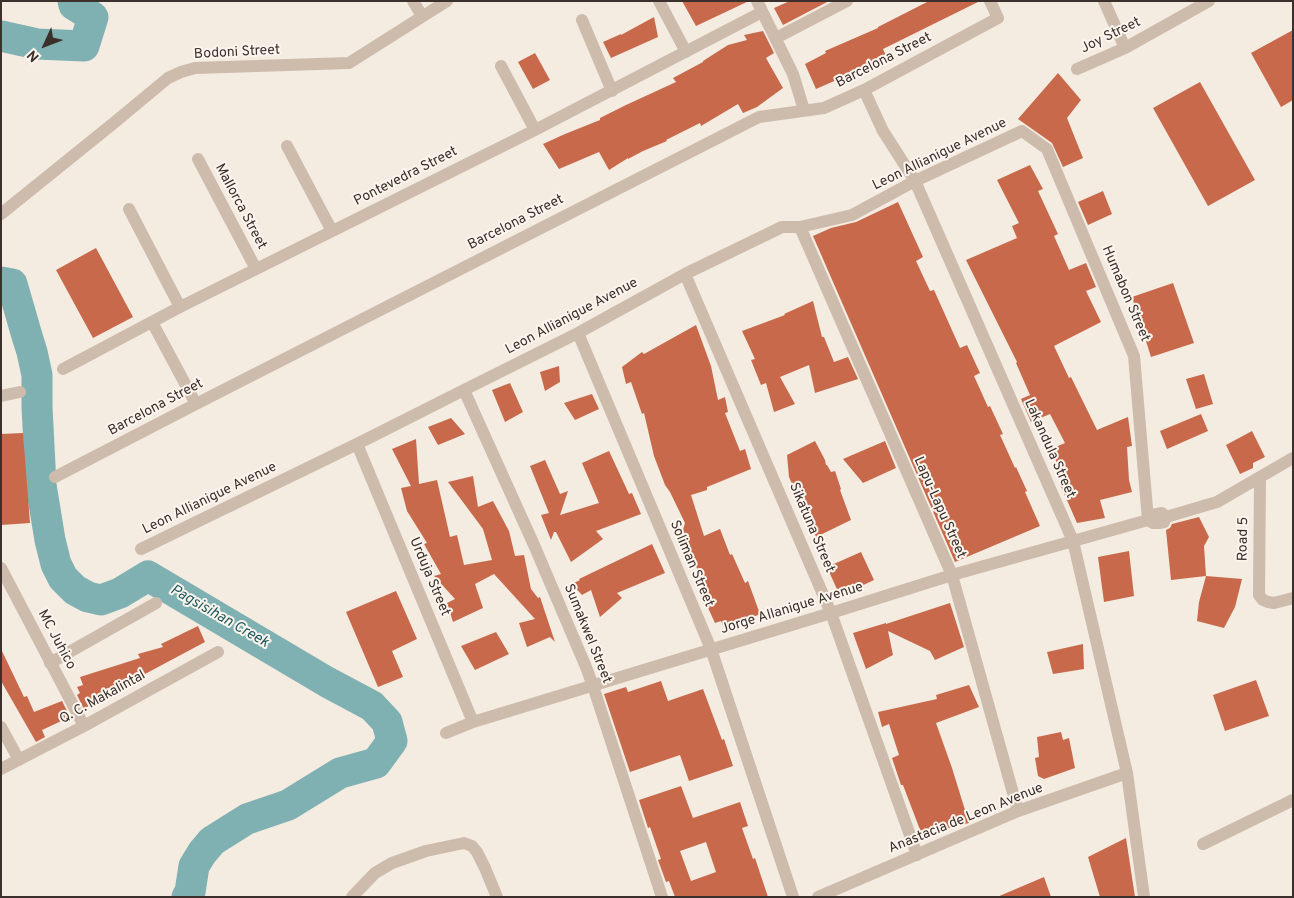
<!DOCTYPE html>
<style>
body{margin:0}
#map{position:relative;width:1294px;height:898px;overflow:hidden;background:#f4ebe1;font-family:Overpass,sans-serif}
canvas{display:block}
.frame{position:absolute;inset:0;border:2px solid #3b302b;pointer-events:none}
.north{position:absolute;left:20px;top:20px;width:50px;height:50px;-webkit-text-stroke:4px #fbf5ee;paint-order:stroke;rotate:227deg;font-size:14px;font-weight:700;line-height:20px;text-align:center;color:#3b302b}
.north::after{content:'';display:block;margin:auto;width:18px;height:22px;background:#3b302b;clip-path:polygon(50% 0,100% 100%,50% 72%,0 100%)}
</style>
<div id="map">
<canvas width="1294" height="898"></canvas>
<div class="frame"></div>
<div class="north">N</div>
</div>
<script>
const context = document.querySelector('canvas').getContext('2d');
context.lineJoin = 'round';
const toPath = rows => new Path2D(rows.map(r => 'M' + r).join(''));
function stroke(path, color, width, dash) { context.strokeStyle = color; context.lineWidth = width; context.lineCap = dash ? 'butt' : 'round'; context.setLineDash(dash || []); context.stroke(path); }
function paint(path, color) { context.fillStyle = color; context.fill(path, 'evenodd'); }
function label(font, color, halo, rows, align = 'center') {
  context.font = font + ' Overpass,sans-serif'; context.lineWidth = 4; context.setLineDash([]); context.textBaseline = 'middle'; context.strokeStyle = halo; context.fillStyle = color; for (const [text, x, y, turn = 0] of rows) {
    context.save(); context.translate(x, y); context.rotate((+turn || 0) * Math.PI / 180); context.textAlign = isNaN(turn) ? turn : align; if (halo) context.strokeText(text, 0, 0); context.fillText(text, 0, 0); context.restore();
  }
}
const river = toPath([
 [1,36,37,44,84,46,93,17,74,5,73,1],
 [1,282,12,284,27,336,32,352,37,375,37,407,41,485,50,540,56,564,63,578,75,590,88,597,101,600,120,593,148,576,327,682,372,706,387,722,392,741,376,763,340,773,288,805,247,819,212,841,202,853,194,866,190,892,187,897]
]);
const building = toPath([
 [682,1,749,1,696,26],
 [790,1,829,1,783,25,774,8],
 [929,1,980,1,883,49,887,58,816,89,805,64,826,53,825,51,878,28,878,27],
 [654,17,658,37,611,58,603,42,621,34,621,35],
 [1293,30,1293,100,1281,107,1251,53],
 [763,31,774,53,766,58,783,88,757,107,743,113,738,104,701,126,700,123,666,140,667,141,643,151,628,159,628,158,609,170,599,152,559,169,543,144,565,134,600,120,600,118,626,105,676,82,673,78,703,62,703,61,728,45,747,40,744,35],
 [535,53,550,80,533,89,518,62],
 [1058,73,1081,100,1067,118,1083,158,1063,167,1052,143,1018,119],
 [1200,82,1255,180,1208,206,1153,108],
 [1030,165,1043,189,1038,191,1058,234,1054,236,1069,270,1086,263,1096,287,1086,291,1101,322,1054,346,1069,378,1071,377,1097,430,1128,417,1132,446,1127,447,1129,480,1132,492,1100,500,1105,518,1077,523,1059,482,1064,480,1051,449,1065,443,1050,414,1031,422,1021,399,1030,395,1016,363,1017,362,966,260,1017,238,1012,226,1019,223,997,180],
 [1103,191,1112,214,1088,225,1078,202],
 [898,202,923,257,916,261,930,291,934,290,960,348,967,345,980,373,974,376,988,407,990,406,1003,434,1000,435,1015,468,1016,467,1027,491,1025,492,1040,526,955,562,813,236,831,228,856,222],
 [96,248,133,317,93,338,56,270],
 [1173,283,1194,343,1151,357,1132,297],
 [813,301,822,337,824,337,834,362,848,357,858,379,815,393,809,365,780,377,795,404,774,412,766,383,761,385,751,360,755,359,742,331,785,315,784,314],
 [696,325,711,366,718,400,725,397,728,412,725,413,740,451,745,449,751,469,707,487,707,490,691,495,704,536,720,529,730,555,732,554,745,583,748,581,760,614,725,630,721,621,715,623,704,599,709,597,696,566,694,567,682,533,685,523,670,492,665,485,654,456,644,413,642,414,631,382,626,384,622,367,642,352,644,354],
 [559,366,560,382,545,391,540,372],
 [1204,374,1213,404,1196,409,1186,379],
 [510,383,523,412,505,422,492,390],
 [592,394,599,409,575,420,564,403],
 [1201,414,1208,431,1167,449,1160,431],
 [451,418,465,434,438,445,428,427],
 [1252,431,1265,457,1253,463,1253,468,1240,474,1226,445],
 [23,433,30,523,1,525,1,434],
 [416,439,419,484,437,480,450,537,457,535,464,565,492,560,483,529,448,482,473,476,478,507,493,501,509,531,515,556,524,555,531,589,538,598,540,597,555,642,550,637,527,647,519,623,535,619,494,574,475,584,483,608,453,622,447,603,455,599,434,576,441,574,424,544,427,543,407,511,401,488,411,486,392,449],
 [815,441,825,460,826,465,827,465,831,472,835,471,841,489,840,490,851,520,816,537,803,506,802,507,789,477,787,455],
 [885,441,896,468,863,483,843,459],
 [609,451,629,494,632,493,641,514,596,531,603,539,571,562,556,532,554,532,551,540,541,515,549,513,530,466,545,460,560,494,568,491,560,515,599,503,582,463],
 [1199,517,1209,537,1204,546,1206,576,1171,580,1166,530,1170,528,1172,524],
 [652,544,665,573,617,593,622,598,600,617,591,590,582,595,572,584,580,580,579,579],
 [1129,551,1134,596,1104,602,1098,557],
 [861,552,874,580,840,596,827,567],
 [1206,576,1242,579,1235,607,1224,628,1197,621,1199,602],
 [396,591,417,639,392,651,403,677,378,687,346,612],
 [950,603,964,647,935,660,930,651,888,631,893,655,866,669,853,633,886,623,886,624],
 [198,626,205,642,115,690,84,709,77,695,80,693,77,687,83,685,80,677,140,658,138,654,163,647,161,644],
 [496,632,509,654,475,670,461,646],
 [1083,644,1084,669,1053,674,1047,652],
 [1,649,24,697,27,696,34,712,62,701,70,717,42,730,45,737,36,742,1,681],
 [1256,680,1269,716,1225,731,1213,695],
 [661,681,668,701,703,689,722,740,724,739,733,766,689,781,680,755,630,772,604,694,626,687,628,692],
 [969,685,979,707,936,723,952,768,969,823,922,835,903,785,901,785,892,758,899,755,889,724,882,727,878,712,937,699,936,695],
 [1061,732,1063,740,1069,738,1075,768,1044,779,1038,776,1035,758,1039,757,1037,737],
 [681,786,693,818,740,802,748,826,742,828,753,859,755,858,768,897,675,897,669,881,666,882,658,860,661,859,650,827,648,828,639,800],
 [706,842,716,872,691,881,680,851],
 [1126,838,1135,897,1100,897,1088,857],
 [1044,877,1051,897,997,897]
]);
const street = toPath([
 [413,1,422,16],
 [659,1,686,52],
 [757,1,793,74,804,110],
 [1104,1,1125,48],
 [582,20,612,91],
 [776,38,847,1],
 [501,66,535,130],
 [1077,69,1125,48,1209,1],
 [864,90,883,131,915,181,1073,541,1127,773,1144,897],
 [287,146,332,231],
 [198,159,256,269],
 [129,209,180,307],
 [1,214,115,122,168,78,181,72,195,68,349,63,447,1],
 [800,227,952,575,1018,811],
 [685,274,831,613,917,855],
 [152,322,196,404],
 [578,333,711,649,793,897],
 [63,369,180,307,535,130,762,12],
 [464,390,534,545,586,667,593,686,662,897],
 [1,396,20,392],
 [357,444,473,722],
 [55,477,196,404,759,117,824,108,864,90,998,18,990,1],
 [1260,477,1259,595,1263,600,1268,602,1274,603,1293,598],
 [1148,520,1153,523,1159,523,1164,522,1166,517,1217,502,1293,458],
 [141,549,357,444,464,390,578,333,685,274,782,227,800,227,852,215,915,181,1022,131,1047,149,1134,356,1148,520],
 [1,568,84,726],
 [50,663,156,603],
 [1,727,19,760],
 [446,733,473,722,831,613,952,575,1148,520,1152,515,1162,513,1166,517],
 [1,769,84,726,218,652],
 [1203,844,1293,800],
 [352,897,375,873,392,863,426,851,464,843,472,846,477,852,485,868,497,897],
 [818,897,1018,811,1127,773]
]);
const streetNames = [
 ["Joy Street",1111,36,-26],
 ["Bodoni Street",237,53,-3],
 ["Barcelona Street",884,61,-27],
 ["Leon Allianigue Avenue",940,155,-26],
 ["Pontevedra Street",406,177,-27],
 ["Mallorca Street",240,207,62],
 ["Barcelona Street",516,223,-27],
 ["Humabon Street",1125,294,67],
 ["Leon Allianigue Avenue",572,317,-28],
 ["Barcelona Street",156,408,-28],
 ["Lakandula Street",1049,449,66],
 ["Leon Allianigue Avenue",210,499,-26],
 ["Lapu-Lapu Street",939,508,66],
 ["Sikatuna Street",811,528,67],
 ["Road 5",1244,539,-89],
 ["Soliman Street",691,564,67],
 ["Urduja Street",429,577,67],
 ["Jorge Allanigue Avenue",792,609,-17],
 ["Sumakwel Street",587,634,68],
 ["MC Juhico",56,640,62],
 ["Q. C. Makalintal",103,698,-29],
 ["Anastacia de Leon Avenue",966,819,-22]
];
const waterNames = [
 ["Pagsisihan Creek",219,617,30]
];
stroke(river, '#7fb0b2', 31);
paint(building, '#c8694b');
stroke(street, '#cdbbac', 12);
label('14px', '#3b302b', '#fbf5ee', streetNames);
label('italic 15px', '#1f5a5e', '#fbf5ee', waterNames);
</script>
